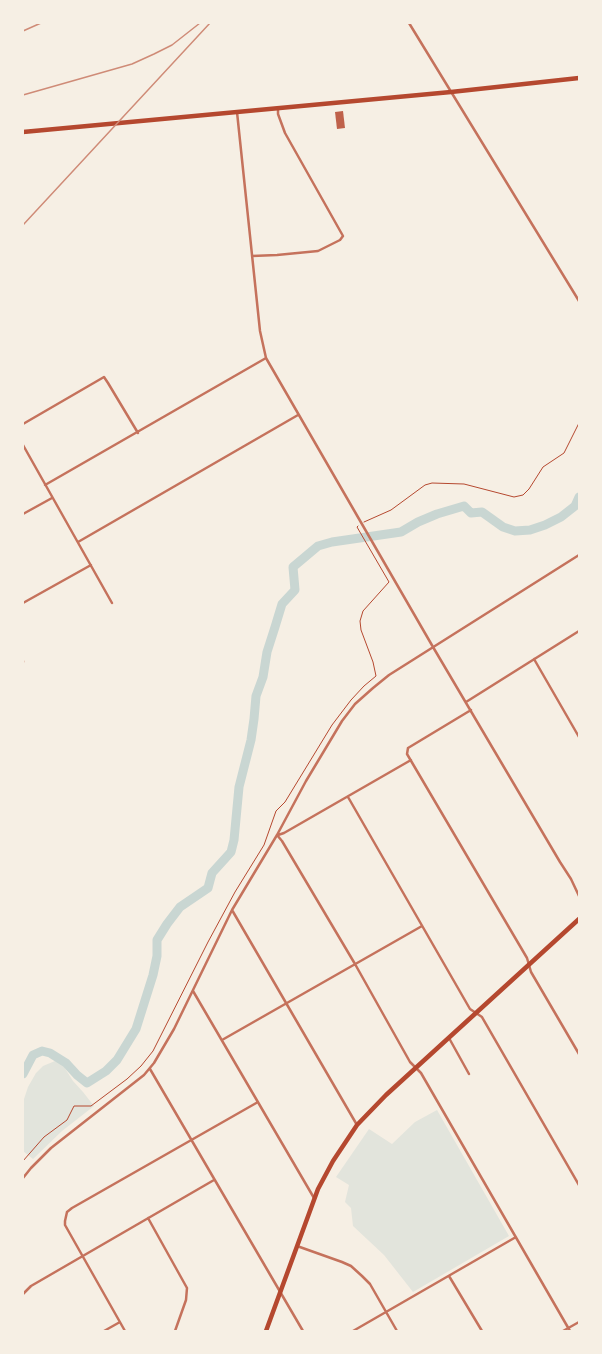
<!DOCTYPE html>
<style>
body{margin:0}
#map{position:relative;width:602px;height:1354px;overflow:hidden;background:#f6efe4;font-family:Manrope,sans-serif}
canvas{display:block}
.frame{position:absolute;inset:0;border:24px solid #f6efe4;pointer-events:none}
</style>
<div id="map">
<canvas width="602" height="1354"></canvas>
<div class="frame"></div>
</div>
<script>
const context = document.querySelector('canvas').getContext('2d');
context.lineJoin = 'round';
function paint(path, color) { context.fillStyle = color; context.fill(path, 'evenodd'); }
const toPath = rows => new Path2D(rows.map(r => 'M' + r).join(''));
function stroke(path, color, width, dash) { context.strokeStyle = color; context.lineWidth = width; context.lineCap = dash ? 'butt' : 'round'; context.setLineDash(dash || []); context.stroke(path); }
const green = toPath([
 [55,1061,61,1062,73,1081,83,1092,94,1106,62,1131,33,1159,23,1151,23,1102,28,1087,36,1073,43,1066],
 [437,1110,509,1236,413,1292,384,1255,353,1226,351,1208,345,1202,349,1185,336,1177,369,1129,392,1144,415,1122]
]);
const river = toPath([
 [23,1074,33,1055,42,1051,50,1053,66,1063,77,1075,87,1083,106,1071,117,1060,136,1029,153,975,157,956,157,940,167,924,180,907,208,888,212,873,231,852,234,840,239,787,251,740,254,719,256,696,263,677,267,652,275,627,282,604,295,590,293,567,318,546,332,542,401,532,418,522,437,514,464,506,471,513,482,512,503,527,515,531,530,530,545,525,561,517,575,506,579,497]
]);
const building = toPath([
 [343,111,345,128,337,129,335,112]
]);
const path = toPath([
 [364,522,391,510,425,485,432,483,464,484,514,497,523,495,529,489,543,467,564,453,579,423],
 [23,1161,44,1137,67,1120,74,1106,91,1106,127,1079,141,1066,153,1051,208,942,235,892,264,845,276,811,285,802,332,725,351,700,364,686,376,676,373,662,361,630,360,621,363,611,389,582,357,527,358,526]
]);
const minor = toPath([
 [409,23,579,301],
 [237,112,260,331,266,358,433,647,560,862,571,879,579,896],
 [252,256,277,255,318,251,340,240,343,236,285,133,278,114,278,109],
 [23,424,104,377,108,383,138,433],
 [23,445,112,603],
 [45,485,266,358],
 [23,514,52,498],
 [78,542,298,415],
 [23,603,91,565],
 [534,659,579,737],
 [23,661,23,662],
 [466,702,579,631],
 [471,710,408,748,407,754,527,958,531,972,579,1054],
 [348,797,470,1009,482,1017,579,1185],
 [277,835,282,841,355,964,410,1062,421,1073,570,1331],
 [278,835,284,833,411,760],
 [232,910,357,1125],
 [193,991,314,1198],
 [449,1038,469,1074],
 [222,1040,422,926],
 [150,1069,303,1331],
 [23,1178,31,1168,51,1148,144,1075,154,1063,174,1029,232,910,277,835,306,781,342,721,355,704,373,688,389,675,579,555],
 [148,1218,187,1288,186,1300,175,1331],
 [297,1246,342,1262,351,1266,362,1276,370,1284,397,1331],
 [449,1276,482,1331],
 [23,1294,31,1286,214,1180],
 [104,1331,120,1322],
 [125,1331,65,1225,65,1221,67,1212,72,1208,258,1102],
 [353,1331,516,1237],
 [563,1331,579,1322]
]);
const primary = toPath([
 [266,1331,318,1189,333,1161,357,1125,386,1095,579,919]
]);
const trunk = toPath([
 [23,132,451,92,579,78]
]);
const rail = toPath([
 [23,31,41,23],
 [23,95,132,64,154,54,172,45,200,23],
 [23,225,210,23]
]);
paint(green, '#e2e4dc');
stroke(river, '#c9d6d2', 9);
paint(building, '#bf614a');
stroke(path, '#b5482f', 1);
stroke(minor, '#c5725c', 2.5);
stroke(primary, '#b5482f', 4.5);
stroke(trunk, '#b5482f', 4.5);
stroke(rail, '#cf8b77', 1.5);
</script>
